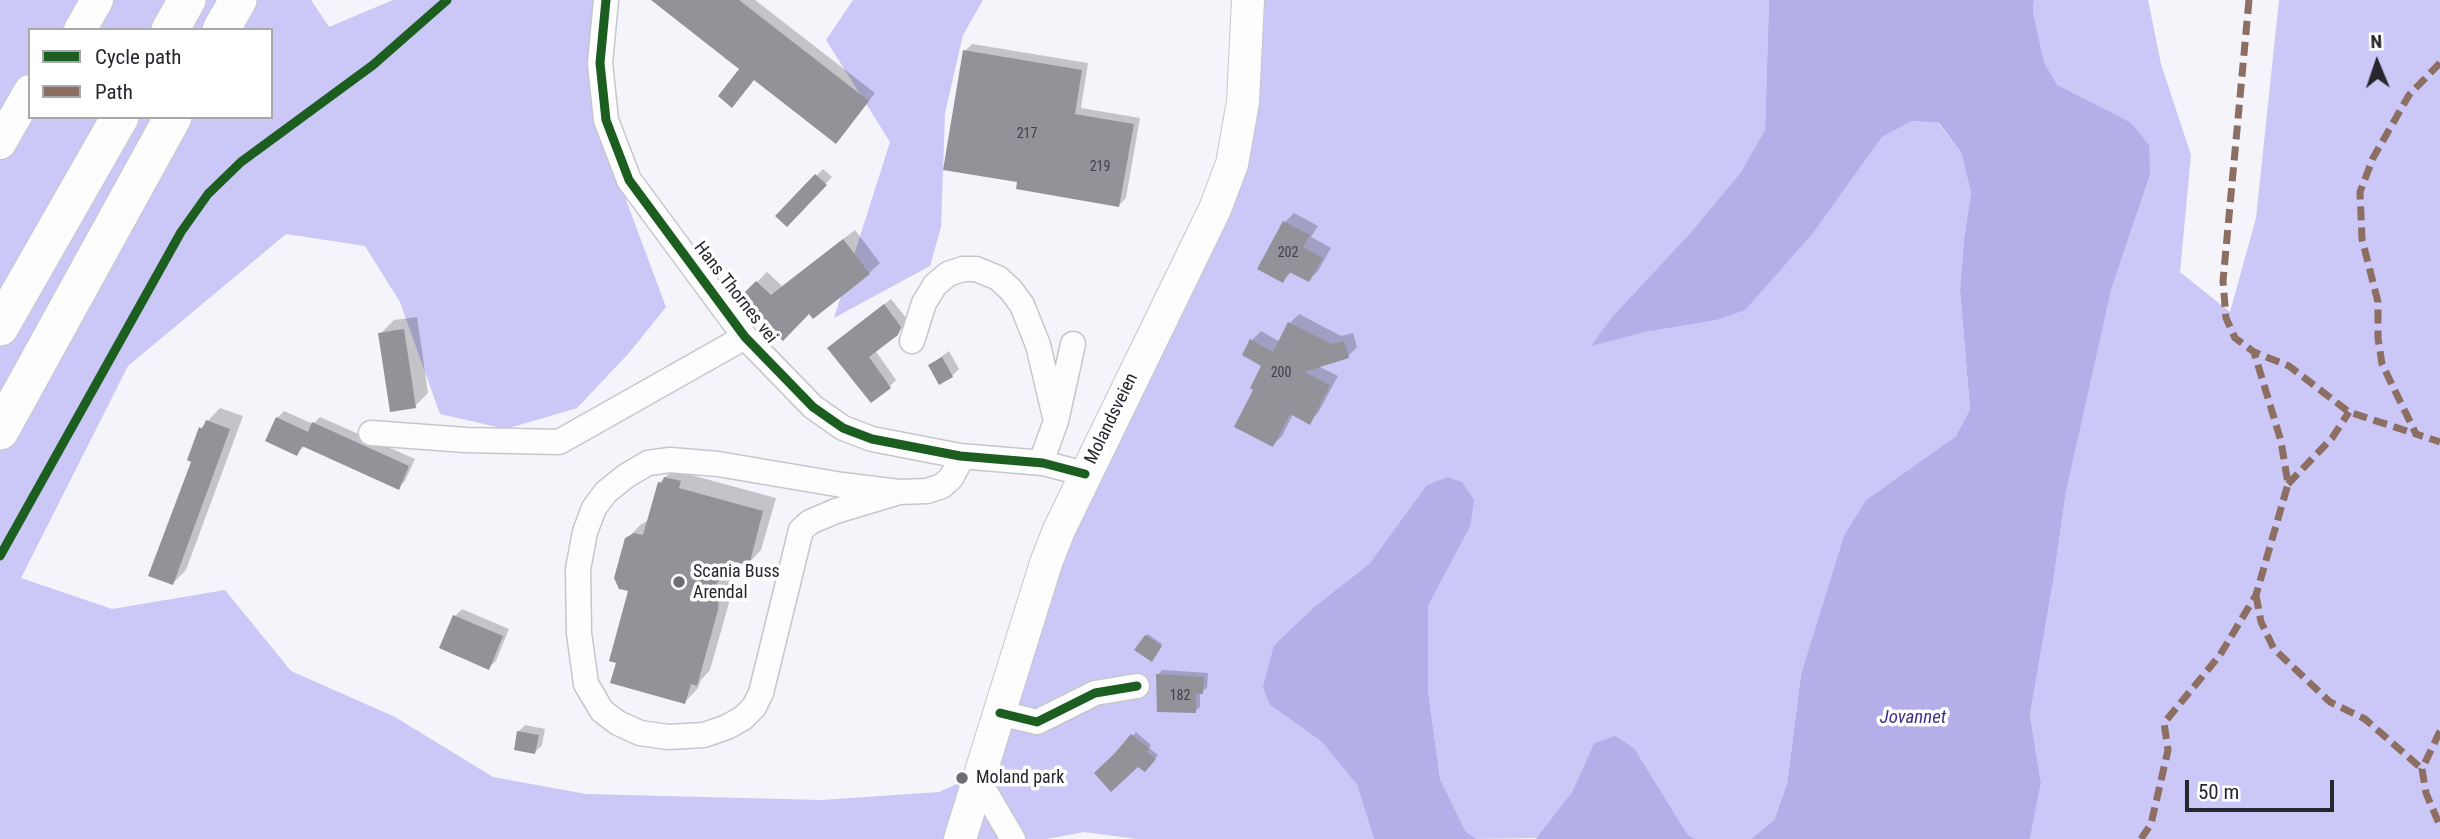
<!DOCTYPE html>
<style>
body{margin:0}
#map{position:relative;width:2440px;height:839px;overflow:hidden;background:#f4f4fa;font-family:"Roboto Condensed",sans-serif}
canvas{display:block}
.legend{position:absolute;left:28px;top:28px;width:245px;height:91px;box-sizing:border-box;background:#fff;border:2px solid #a8a8ab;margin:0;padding:9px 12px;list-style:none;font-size:21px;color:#26262e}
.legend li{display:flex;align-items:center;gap:14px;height:35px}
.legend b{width:35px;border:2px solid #a8a8ab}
.north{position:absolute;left:2342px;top:28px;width:70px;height:70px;-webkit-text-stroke:5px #fff;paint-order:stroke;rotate:358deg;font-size:19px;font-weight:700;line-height:28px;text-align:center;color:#26262e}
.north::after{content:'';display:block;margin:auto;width:24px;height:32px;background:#26262e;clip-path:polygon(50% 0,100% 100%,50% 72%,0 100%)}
.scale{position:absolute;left:2185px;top:780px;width:149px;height:32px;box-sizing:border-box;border:4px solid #26262e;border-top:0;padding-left:9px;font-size:21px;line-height:24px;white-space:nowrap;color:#26262e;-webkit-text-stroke:5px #fff;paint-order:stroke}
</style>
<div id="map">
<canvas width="2440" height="839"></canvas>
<ul class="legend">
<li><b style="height:9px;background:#1b5e20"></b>Cycle path</li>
<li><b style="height:9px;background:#8d6e63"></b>Path</li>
</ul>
<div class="north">N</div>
<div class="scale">50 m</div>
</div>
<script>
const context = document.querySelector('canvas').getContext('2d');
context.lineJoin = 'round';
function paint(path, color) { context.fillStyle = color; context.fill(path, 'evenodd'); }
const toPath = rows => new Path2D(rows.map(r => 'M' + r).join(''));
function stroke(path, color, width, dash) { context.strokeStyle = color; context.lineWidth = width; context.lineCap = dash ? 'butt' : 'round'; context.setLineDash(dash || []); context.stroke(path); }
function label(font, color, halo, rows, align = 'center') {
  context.font = font + ' "Roboto Condensed",sans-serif'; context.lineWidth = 7; context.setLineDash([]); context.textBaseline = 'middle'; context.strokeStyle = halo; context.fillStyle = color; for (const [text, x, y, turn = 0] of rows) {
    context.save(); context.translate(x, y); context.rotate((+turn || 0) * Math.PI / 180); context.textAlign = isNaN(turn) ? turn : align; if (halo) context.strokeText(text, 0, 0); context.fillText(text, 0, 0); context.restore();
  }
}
const forest = toPath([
 [0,0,311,0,329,27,393,0,615,0,598,88,626,200,666,307,629,353,577,408,506,429,440,414,400,302,365,246,286,234,128,366,21,578,112,609,225,590,291,671,395,717,493,777,586,794,822,800,939,792,974,776,1015,667,1207,229,1257,0,1769,0,1765,130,1740,173,1692,231,1611,318,1593,345,1650,331,1814,232,1882,137,1911,121,1938,123,1961,152,1971,193,1964,239,1960,290,1970,409,1956,436,1866,500,1801,675,1787,784,1774,820,1751,839,1696,839,1688,835,1634,748,1594,743,1572,792,1538,838,1477,839,1466,832,1440,779,1428,690,1428,606,1470,527,1426,486,1369,564,1314,607,1274,645,1270,705,1322,742,1357,785,1374,839,1137,839,1084,832,1047,839,0,839],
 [30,30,271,30,271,117,30,117],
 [853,0,983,0,963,35,945,113,941,227,930,266,834,318,890,142,826,40],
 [2034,0,2148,0,2161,64,2191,155,2180,272,2230,312,2256,218,2279,0,2440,0,2440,839,2030,839,2041,783,2030,715,2054,576,2066,492,2112,287,2150,175,2130,122,2057,86,2044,62,2033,12]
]);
const water = toPath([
 [1769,0,2034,0,2033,12,2044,62,2057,85,2130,122,2149,145,2150,175,2112,287,2066,492,2054,576,2030,715,2041,783,2030,839,1751,839,1774,820,1787,784,1801,675,1844,536,1866,500,1956,436,1970,409,1960,290,1964,239,1971,193,1961,152,1939,123,1912,121,1882,137,1814,232,1745,310,1716,320,1650,331,1591,346,1611,318,1692,231,1740,173,1765,130],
 [1447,477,1462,482,1474,500,1470,527,1428,606,1428,690,1440,779,1466,832,1477,839,1374,839,1357,785,1322,742,1270,705,1263,687,1274,645,1314,607,1369,564,1426,486],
 [1615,736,1634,748,1688,835,1696,839,1536,839,1572,792,1594,743]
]);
const shadow = toPath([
 [654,0,755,0,875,93,842,134],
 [972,44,1088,63,1081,108,1140,118,1126,198,1119,205,1019,181,965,51],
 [823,169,832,177,787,225,777,215],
 [1294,213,1318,226,1311,237,1331,248,1318,271,1309,280,1292,271,1283,281,1285,222],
 [855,230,880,263,869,273,809,312,741,298,767,272,782,286],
 [891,299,907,319,905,326,897,334,875,350,896,380,889,387,829,348],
 [1299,314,1341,336,1353,333,1357,347,1348,356,1318,366,1338,376,1318,413,1309,422,1293,414,1282,436,1273,445,1256,389,1264,365,1252,340,1261,331,1280,342,1290,323],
 [417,317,428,393,415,406,380,334,394,320],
 [949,351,959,369,952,376,930,365],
 [220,408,243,416,186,570,173,583,193,461,201,428],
 [284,411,313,424,320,417,415,459,405,481,398,488,305,446,297,453,277,418],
 [679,464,693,468,691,475,776,498,761,550,748,564,737,561,727,570,731,583,731,596,710,670,701,680,698,688,685,702,618,662,630,590,627,539,640,525,649,520,659,483],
 [462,609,509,629,496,661,489,667,455,616],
 [1148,634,1162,644,1153,658,1146,636],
 [1162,670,1208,673,1207,688,1200,692,1200,707,1195,711,1158,675],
 [525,725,545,729,542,745,535,752,518,732],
 [1136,732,1151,745,1149,748,1158,755,1145,770,1117,754]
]);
const building = toPath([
 [651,0,739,0,869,101,836,144,754,80,732,108,718,96,739,69],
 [963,50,1082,70,1075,114,1134,124,1119,207,1016,189,1017,182,943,170],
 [815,174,827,185,787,227,775,216],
 [1283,221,1310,235,1303,247,1323,258,1309,282,1289,272,1283,283,1257,269],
 [843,239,870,274,813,319,809,314,783,341,739,298,756,281,771,295],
 [884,304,901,327,898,335,869,357,891,388,871,403,827,348],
 [1288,322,1331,344,1344,341,1349,358,1304,372,1330,385,1310,425,1290,414,1273,447,1234,427,1253,390,1250,388,1261,366,1242,355,1250,339,1273,352],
 [404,329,416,408,390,412,378,333],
 [942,357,953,377,939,385,928,365],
 [276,417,308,432,312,422,409,466,399,490,302,446,297,456,265,441],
 [206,420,230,429,173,585,148,576,191,462,187,460,199,427,202,429],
 [664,477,681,481,679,488,763,511,749,566,729,560,724,576,715,585,719,598,718,610,697,686,691,684,685,704,610,683,616,663,609,661,628,591,619,589,614,578,625,538,634,533,643,535,658,482,662,483],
 [453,615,503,636,489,670,439,648],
 [1145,635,1162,646,1152,662,1134,650],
 [1156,674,1204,677,1203,694,1196,694,1196,713,1157,712],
 [517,731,539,735,535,754,514,750],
 [1131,734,1150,749,1147,752,1156,759,1145,772,1138,767,1111,792,1094,773,1114,754]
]);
const minor = toPath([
 [606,0,600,63,606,120,629,180,745,337,813,407,843,428,872,439,960,456,1043,463,1085,474],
 [912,341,924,303,935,285,948,274,963,269,976,269,998,278,1011,290,1022,305,1038,345,1056,421],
 [371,433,466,440,559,442,745,337],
 [1043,463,1044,454,1056,421,1073,344],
 [899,492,836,511,810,522,801,530,761,693,754,707,743,718,727,727,704,735,668,737,640,733,618,723,602,711,586,684,579,633,578,569,585,532,594,508,606,492,626,476,648,463,670,460,718,464,842,485,899,492,927,491,942,486,951,478,959,463,960,456],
 [1000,713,1037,722,1095,693,1137,686],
 [977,789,986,793,1013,839]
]);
const major = toPath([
 [80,30,97,0],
 [0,143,30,91],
 [960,839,1046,563,1059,530,1215,209,1232,164,1243,102,1248,0]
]);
const highway = toPath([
 [170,30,187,0],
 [221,30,238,0],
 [0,327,120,117],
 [0,431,173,117]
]);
const quiet = toPath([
 [2249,0,2223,281,2226,318,2235,338,2254,352,2289,366,2349,412,2416,434],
 [2440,63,2409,95,2373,158,2360,192,2362,239,2378,302,2378,338,2382,364,2416,434,2440,442],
 [2288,484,2332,438,2349,412],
 [2256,595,2261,622,2274,649,2330,702,2365,719,2422,769],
 [2440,731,2422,769,2426,793,2440,826],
 [2141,839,2151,824,2168,750,2164,723,2220,655,2256,595,2288,484,2281,441,2254,352]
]);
const cycleway = toPath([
 [606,0,600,63,606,120,629,180,745,337,813,407,843,428,872,439,960,456,1043,463,1085,474],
 [0,556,181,232,208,194,241,162,373,65,447,0],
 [1000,713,1037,722,1095,693,1137,686]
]);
const markers = [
 [679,582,7,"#6e6e75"],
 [962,778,7,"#6e6e75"]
];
const numberNames = [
 ["217",1027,134],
 ["219",1100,167],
 ["202",1288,253],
 ["200",1281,373],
 ["182",1180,696]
];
const streetNames = [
 ["Hans Thornes vei",735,293,52],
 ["Molandsveien",1112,419,-64]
];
const poiNames = [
 ["Scania Buss",693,572],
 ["Arendal",693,593],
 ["Moland park",976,778]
];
const waterNames = [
 ["Jovannet",1913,718]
];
paint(forest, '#cbc7f6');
paint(water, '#b4afe9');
paint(shadow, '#0003');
paint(building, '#939299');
stroke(minor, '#c6c6cd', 27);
stroke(major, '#c6c6cd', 34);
stroke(highway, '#c6c6cd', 39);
stroke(minor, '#fdfdfe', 24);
stroke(major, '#fdfdfe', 32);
stroke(highway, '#fdfdfe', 37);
stroke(quiet, '#8d6e63', 7, [14, 7]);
stroke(cycleway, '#1b5e20', 9);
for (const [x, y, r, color] of markers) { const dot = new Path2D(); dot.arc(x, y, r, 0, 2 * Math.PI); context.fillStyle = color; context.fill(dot); stroke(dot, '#fff', 2.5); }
label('14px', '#414149', null, numberNames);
label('18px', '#26262e', '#fff', streetNames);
label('18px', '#26262e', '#fff', poiNames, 'left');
label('italic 19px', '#412e8a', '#fff', waterNames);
</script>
